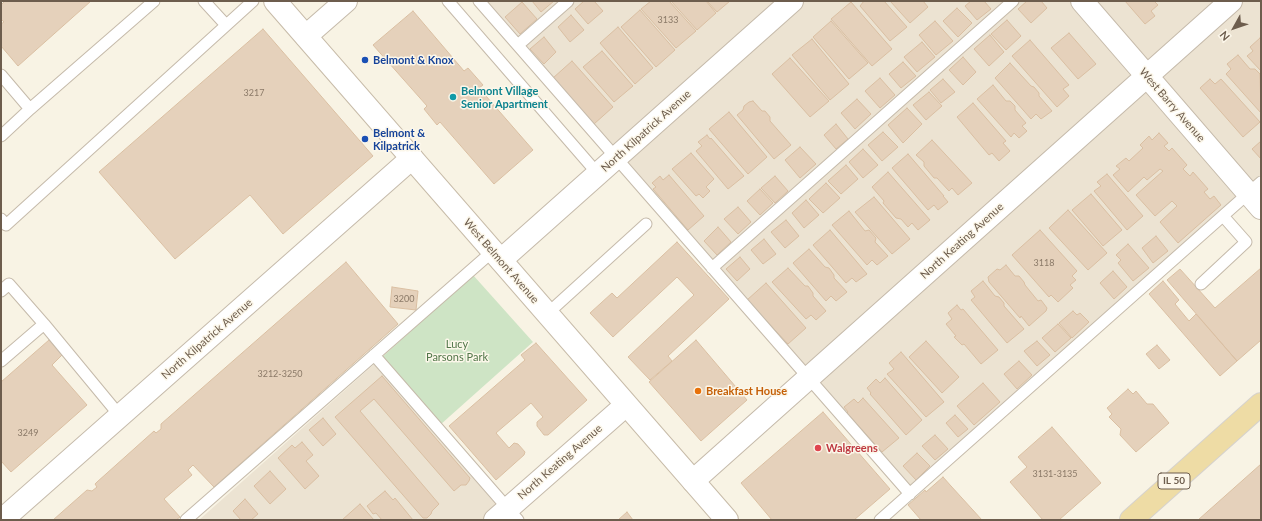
<!DOCTYPE html>
<style>
body{margin:0}
#map{position:relative;width:1262px;height:521px;overflow:hidden;background:#f8f3e4;font-family:Lato,sans-serif}
canvas{display:block}
.frame{position:absolute;inset:0;border:2px solid #6d5d4d;pointer-events:none}
.north{position:absolute;left:1214px;top:8px;width:40px;height:40px;-webkit-text-stroke:3px #fcf7ea;paint-order:stroke;rotate:230deg;font-size:11px;font-weight:700;line-height:16px;text-align:center;color:#6d5d4d}
.north::after{content:'';display:block;margin:auto;width:14px;height:18px;background:#6d5d4d;clip-path:polygon(50% 0,100% 100%,50% 72%,0 100%)}
</style>
<div id="map">
<canvas width="1262" height="521"></canvas>
<div class="frame"></div>
<div class="north">N</div>
</div>
<script>
const context = document.querySelector('canvas').getContext('2d');
context.lineJoin = 'round';
function paint(path, color) { context.fillStyle = color; context.fill(path, 'evenodd'); }
const toPath = rows => new Path2D(rows.map(r => 'M' + r).join(''));
function stroke(path, color, width, dash) { context.strokeStyle = color; context.lineWidth = width; context.lineCap = dash ? 'butt' : 'round'; context.setLineDash(dash || []); context.stroke(path); }
function label(font, color, halo, rows, align = 'center') {
  context.font = font + ' Lato,sans-serif'; context.lineWidth = 3; context.setLineDash([]); context.textBaseline = 'middle'; context.strokeStyle = halo; context.fillStyle = color; for (const [text, x, y, turn = 0] of rows) {
    context.save(); context.translate(x, y); context.rotate((+turn || 0) * Math.PI / 180); context.textAlign = isNaN(turn) ? turn : align; if (halo) context.strokeText(text, 0, 0); context.fillText(text, 0, 0); context.restore();
  }
}
const residential = toPath([
 [477,1,1261,1,1261,174,907,492],
 [380,359,524,520,199,520]
]);
const green = toPath([
 [473,275,533,342,440,425,380,359]
]);
const building = toPath([
 [5,1,91,1,18,66,1,46,1,24,4,22,1,19,1,5,5,1],
 [532,1,554,1,541,12,532,1],
 [584,1,594,1,603,11,588,24,575,9,584,1],
 [651,1,669,1,696,31,676,48,641,9,651,1],
 [671,1,706,1,716,13,697,30,671,1],
 [707,1,730,1,717,12,707,1],
 [864,1,884,1,907,27,890,41,860,6,864,1],
 [890,1,923,1,928,7,910,23,890,1],
 [971,1,984,1,991,9,977,20,965,6,971,1],
 [1027,1,1041,1,1047,8,1031,23,1018,9,1027,1],
 [1125,1,1154,1,1158,5,1151,11,1155,16,1145,24,1125,1],
 [522,2,537,19,520,34,505,17,522,2],
 [851,2,892,49,872,66,831,19,851,2],
 [957,8,972,23,958,37,943,21,957,8],
 [640,10,675,50,656,67,621,27,640,10],
 [413,11,464,71,468,68,483,85,479,88,533,150,494,184,440,122,437,125,424,109,427,106,373,45,413,11],
 [571,15,584,30,570,42,558,27,571,15],
 [1007,20,1021,36,1006,50,991,34,1007,20],
 [831,21,868,63,849,79,813,37,831,21],
 [935,21,953,41,936,55,919,35,935,21],
 [618,27,653,68,635,84,600,43,618,27],
 [263,29,373,156,283,234,250,195,175,259,99,172,263,29],
 [1069,33,1096,64,1078,79,1051,48,1069,33],
 [990,35,1004,52,989,66,974,49,990,35],
 [544,37,556,52,544,64,530,49,544,37],
 [1260,38,1261,39,1261,71,1247,56,1253,51,1250,47,1260,38],
 [812,39,849,84,830,100,792,55,812,39],
 [1030,40,1069,85,1063,89,1069,96,1057,107,1012,56,1030,40],
 [922,42,935,57,917,72,904,57,922,42],
 [602,51,633,86,614,102,583,67,602,51],
 [1238,55,1250,69,1255,69,1260,74,1261,113,1226,74,1231,69,1227,64,1238,55],
 [963,57,976,72,963,85,949,70,963,57],
 [790,58,829,101,810,117,772,74,790,58],
 [572,61,613,107,594,124,553,78,572,61],
 [903,62,916,76,901,88,889,74,903,62],
 [1010,63,1031,86,1034,87,1039,93,1039,96,1052,111,1041,119,1036,114,1031,119,995,78,1010,63],
 [880,78,895,95,880,108,865,91,880,78],
 [943,79,955,92,941,103,930,90,943,79],
 [1210,79,1215,84,1221,79,1260,122,1243,137,1200,88,1210,79],
 [993,85,1006,101,1010,101,1015,106,1015,110,1026,123,1022,126,1027,131,1019,138,1014,133,1011,137,977,99,993,85],
 [929,92,942,106,926,120,913,105,929,92],
 [857,99,871,114,855,129,841,113,857,99],
 [753,101,762,111,765,111,770,117,770,121,791,145,774,159,737,115,743,110,744,106,749,102,753,101],
 [973,103,1006,141,1003,143,1010,151,999,161,992,153,989,155,957,117,973,103],
 [907,108,922,124,903,143,888,125,907,108],
 [729,112,767,157,748,174,709,129,729,112],
 [836,124,848,139,836,149,824,135,836,124],
 [883,132,898,147,882,161,868,145,883,132],
 [1159,133,1168,143,1164,146,1169,151,1172,148,1187,165,1183,169,1190,176,1193,172,1208,189,1204,192,1210,199,1214,196,1221,205,1178,243,1160,222,1177,206,1172,201,1155,216,1136,195,1163,171,1160,169,1147,180,1144,177,1128,192,1113,175,1120,169,1116,166,1126,158,1129,161,1143,148,1140,145,1149,136,1152,140,1159,133],
 [707,135,710,139,711,138,744,176,728,189,696,151,702,146,698,142,707,135],
 [932,140,972,183,958,195,952,188,949,191,937,178,934,178,924,166,924,162,916,155,932,140],
 [1261,141,1261,159,1252,149,1261,141],
 [800,147,816,164,800,178,785,160,800,147],
 [863,149,878,165,863,178,849,162,863,149],
 [691,153,714,179,706,187,710,191,703,198,699,194,696,196,672,169,691,153],
 [908,154,944,196,943,196,948,202,938,210,934,205,928,210,892,168,908,154],
 [846,165,858,179,841,194,828,181,846,165],
 [888,172,930,220,918,230,912,223,908,227,901,219,896,218,883,203,884,201,872,187,888,172],
 [1107,174,1143,216,1127,230,1094,191,1101,186,1097,182,1107,174],
 [669,175,704,216,688,230,653,189,656,187,652,183,660,176,663,180,669,175],
 [775,176,788,191,775,203,761,188,775,176],
 [826,183,840,198,823,213,809,199,826,183],
 [760,189,773,203,760,215,747,201,760,189],
 [1091,194,1122,230,1103,246,1072,210,1091,194],
 [874,197,910,239,892,254,855,212,874,197],
 [806,200,819,215,804,228,792,213,806,200],
 [738,207,751,222,738,234,724,219,738,207],
 [1068,210,1107,253,1088,270,1049,228,1068,210],
 [849,211,865,231,869,230,876,238,875,242,888,256,877,265,872,260,867,265,832,225,849,211],
 [786,220,799,236,785,248,771,232,786,220],
 [718,227,731,242,717,255,704,241,718,227],
 [830,230,867,274,856,282,852,278,846,283,813,245,830,230],
 [1040,230,1077,271,1072,276,1076,280,1070,285,1073,288,1058,302,1051,295,1049,297,1012,255,1040,230],
 [1156,236,1168,251,1153,263,1142,248,1156,236],
 [764,239,776,254,763,264,751,250,764,239],
 [677,242,729,299,668,356,672,361,650,380,628,357,694,295,677,277,613,337,590,313,612,293,617,298,677,242],
 [1128,244,1149,268,1133,281,1118,263,1121,260,1116,255,1128,244],
 [809,249,825,267,829,268,834,275,834,278,847,292,836,301,831,296,826,301,793,263,809,249],
 [740,257,750,269,737,281,726,269,740,257],
 [346,262,398,324,214,487,193,465,188,470,192,475,164,499,180,517,176,520,53,520,87,490,92,491,97,487,95,484,97,482,154,431,156,433,161,429,161,424,346,262],
 [1006,265,1015,276,1019,276,1024,282,1025,285,1038,301,1041,300,1047,308,1046,311,1029,326,1021,316,1020,318,989,282,988,277,997,269,1000,270,1006,265],
 [788,268,805,286,808,286,813,293,813,296,826,311,816,320,811,315,806,319,772,282,788,268],
 [1261,268,1261,340,1237,361,1167,280,1180,269,1215,308,1261,268],
 [1113,271,1127,287,1114,299,1100,283,1113,271],
 [983,281,995,296,999,297,1004,303,1004,306,1024,329,1007,343,971,300,975,297,971,291,983,281],
 [1163,281,1179,300,1175,304,1189,321,1196,314,1237,361,1220,376,1149,294,1163,281],
 [766,283,806,328,788,344,747,300,766,283],
 [392,287,418,291,416,310,390,307,392,287],
 [957,305,961,310,963,309,998,350,981,364,964,344,962,345,954,337,956,336,946,324,952,319,948,313,957,305],
 [1073,311,1077,315,1080,313,1089,322,1072,338,1059,323,1073,311],
 [1058,324,1071,338,1055,352,1042,338,1058,324],
 [49,340,62,355,52,365,87,405,11,472,1,461,1,382,49,340],
 [696,340,747,400,701,441,649,382,696,340],
 [926,341,959,377,942,393,909,357,926,341],
 [1037,341,1050,355,1037,366,1024,351,1037,341],
 [536,343,587,400,548,435,544,435,537,426,537,422,543,417,531,403,496,433,509,448,514,443,518,444,525,452,524,455,496,480,449,426,525,360,521,355,536,343],
 [1157,345,1170,360,1159,369,1146,354,1157,345],
 [901,352,944,402,926,417,887,374,894,369,889,363,901,352],
 [1019,361,1032,375,1017,389,1004,374,1019,361],
 [382,376,470,478,469,481,466,485,461,485,454,491,374,399,360,411,439,504,432,511,431,514,427,518,423,518,335,417,382,376],
 [885,378,922,420,906,435,870,394,871,393,867,388,876,379,880,383,885,378],
 [983,383,1000,402,974,425,957,406,983,383],
 [1128,389,1133,394,1136,391,1147,404,1153,404,1169,423,1136,452,1120,435,1121,429,1109,417,1112,414,1107,408,1128,389],
 [863,398,899,438,882,452,847,413,848,412,844,407,854,399,858,403,863,398],
 [823,412,890,489,854,520,772,520,741,483,823,412],
 [955,415,968,429,958,437,946,423,955,415],
 [323,418,336,434,323,446,309,430,323,418],
 [1052,427,1101,483,1059,520,1043,520,1010,482,1027,467,1018,457,1052,427],
 [935,435,948,449,935,460,922,446,935,435],
 [302,442,313,455,306,461,319,476,305,489,278,458,292,445,295,448,302,442],
 [917,453,930,466,916,480,903,466,917,453],
 [1261,464,1261,520,1198,520,1261,464],
 [270,471,286,489,270,504,254,486,270,471],
 [943,477,951,486,982,520,921,520,908,505,925,490,926,492,943,477],
 [385,491,393,500,395,498,413,520,382,520,376,513,373,514,367,506,385,491],
 [245,499,258,514,251,520,241,520,233,511,245,499],
 [360,504,374,520,342,520,360,504],
 [627,512,633,520,618,520,627,512]
]);
const service = toPath([
 [204,1,226,25],
 [448,1,598,174],
 [479,1,910,494],
 [518,45,568,1],
 [1,75,30,109,154,1],
 [1,136,30,109],
 [1,219,6,225,253,1],
 [712,268,1013,1],
 [1201,284,1246,242,1223,216],
 [1,291,9,284,44,324],
 [547,314,646,224],
 [374,355,518,520],
 [1,361,44,324,120,416],
 [186,520,493,251],
 [880,520,1261,182]
]);
const minor = toPath([
 [1082,1,1261,208],
 [306,36,346,1],
 [501,260,792,1],
 [693,481,1231,1],
 [2,520,412,158],
 [495,520,626,405]
]);
const secondary = toPath([
 [275,1,727,520]
]);
const primary = toPath([
 [1131,520,1261,404]
]);
const markers = [
 [365,60,4,"#1a4fb4"],
 [453,97,4,"#0f9aa8"],
 [365,139,4,"#1a4fb4"],
 [698,391,4,"#e8710a"],
 [818,448,4,"#e0444e"]
];
const numberNames = [
 ["3133",668,20],
 ["3217",254,93],
 ["3118",1044,263],
 ["3200",404,299],
 ["3212-3250",280,374],
 ["3249",28,433],
 ["3131-3135",1055,474]
];
const shields = [
 [1174,481,32]
];
const shieldNames = [
 ["IL 50",1174,481]
];
const transitNames = [
 ["Belmont & Knox",373,60],
 ["Belmont &",373,133],
 ["Kilpatrick",373,146]
];
const cultureNames = [
 ["Belmont Village",461,91],
 ["Senior Apartment",461,104]
];
const streetNames = [
 ["West Barry Avenue",1172,105,49],
 ["North Kilpatrick Avenue",646,131,-42],
 ["North Keating Avenue",962,241,-42],
 ["West Belmont Avenue",501,261,49],
 ["North Kilpatrick Avenue",207,339,-41],
 ["North Keating Avenue",560,462,-41]
];
const parkNames = [
 ["Lucy",457,344],
 ["Parsons Park",457,357]
];
const foodNames = [
 ["Breakfast House",706,391]
];
const healthNames = [
 ["Walgreens",826,448]
];
paint(residential, '#ece3d2');
paint(green, '#cee4c5');
paint(building, '#e5d1bb');
stroke(building, '#dabfa2', 1);
stroke(service, '#c5baaa', 13);
stroke(minor, '#c5baaa', 24);
stroke(secondary, '#c7bba8', 24);
stroke(primary, '#d6d2cd', 24);
stroke(service, '#fff', 11);
stroke(minor, '#fff', 22);
stroke(secondary, '#fff', 22);
stroke(primary, '#eedca5', 22);
for (const [x, y, r, color] of markers) { const dot = new Path2D(); dot.arc(x, y, r, 0, 2 * Math.PI); context.fillStyle = color; context.fill(dot); stroke(dot, '#fcf7ea', 1.5); }
label('9px', '#8b7a68', null, numberNames);
for (const [x, y, w] of shields) { const box = new Path2D(); box.roundRect(x - w / 2, y - 8, w, 16, 3); context.fillStyle = '#fcf7ea'; context.fill(box); stroke(box, '#6d5d4d', 1); }
label('bold 10px', '#6d5d4d', null, shieldNames);
label('bold 11px', '#164399', '#fcf7ea', transitNames, 'left');
label('bold 11px', '#0d838f', '#fcf7ea', cultureNames, 'left');
label('11px', '#6d5d4d', '#fcf7ea', streetNames);
label('11px', '#52774a', '#fcf7ea', parkNames);
label('bold 11px', '#c56008', '#fcf7ea', foodNames, 'left');
label('bold 11px', '#be3a42', '#fcf7ea', healthNames, 'left');
</script>
